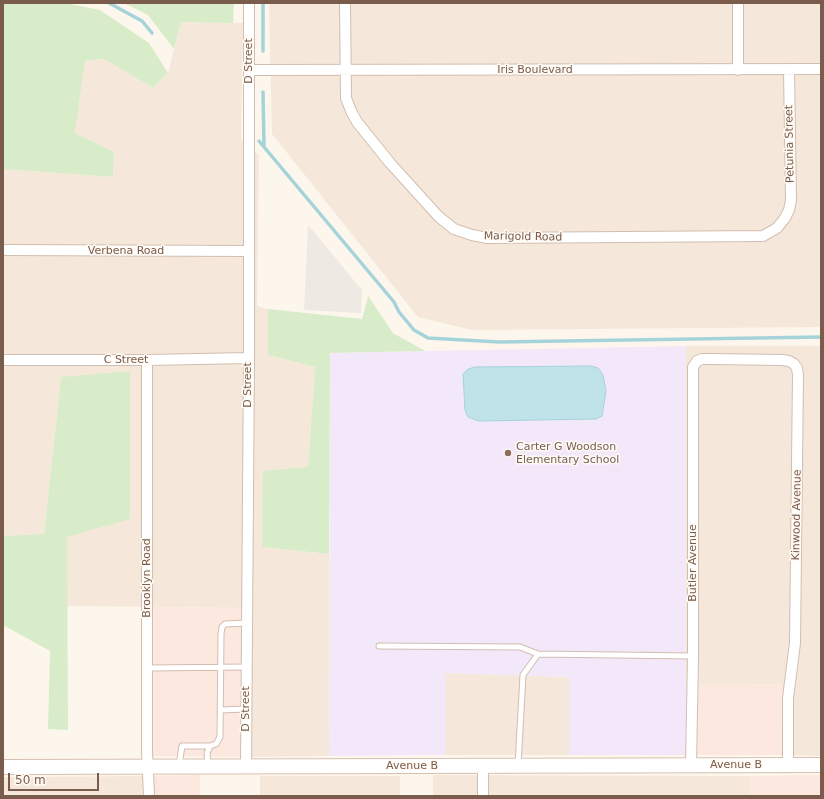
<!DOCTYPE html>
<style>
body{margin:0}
#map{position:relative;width:824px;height:799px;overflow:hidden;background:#fdf6ec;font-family:"DejaVu Sans",sans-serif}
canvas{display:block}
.frame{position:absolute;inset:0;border:4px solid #7a5c4d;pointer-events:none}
.scale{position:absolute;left:8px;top:773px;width:91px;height:18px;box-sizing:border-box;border:2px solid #7a5c4d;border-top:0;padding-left:5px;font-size:12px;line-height:14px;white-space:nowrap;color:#7a5c4d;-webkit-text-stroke:3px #fffaf3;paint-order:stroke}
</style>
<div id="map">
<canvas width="824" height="799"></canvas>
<div class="frame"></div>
<div class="scale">50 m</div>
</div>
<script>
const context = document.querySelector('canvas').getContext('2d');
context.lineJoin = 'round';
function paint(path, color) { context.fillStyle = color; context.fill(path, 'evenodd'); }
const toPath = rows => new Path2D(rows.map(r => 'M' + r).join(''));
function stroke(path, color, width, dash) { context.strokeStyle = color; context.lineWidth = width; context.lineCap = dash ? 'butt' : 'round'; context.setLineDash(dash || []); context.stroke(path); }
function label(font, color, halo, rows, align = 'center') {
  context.font = font + ' "DejaVu Sans",sans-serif'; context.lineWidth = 3; context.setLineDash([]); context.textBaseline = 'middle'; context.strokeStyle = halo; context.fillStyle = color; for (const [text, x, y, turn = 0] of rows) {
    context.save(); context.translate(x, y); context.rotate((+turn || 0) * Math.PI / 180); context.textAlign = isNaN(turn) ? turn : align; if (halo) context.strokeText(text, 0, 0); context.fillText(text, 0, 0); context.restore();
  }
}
const residential = toPath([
 [269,3,821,3,821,327,472,330,418,317,272,134],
 [181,22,243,23,241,139,259,155,257,306,268,309,268,355,315,367,308,467,262,547,329,554,329,756,240,757,242,608,67,606,67,537,61,377,44,534,3,536,3,169,113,177,114,152,75,133,85,61,104,59,153,88,168,73],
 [686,346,821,346,821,756,781,755,782,684,686,686],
 [445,673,569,677,569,755,445,755],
 [433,775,749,776,749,796,433,796],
 [157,776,157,796,3,796,3,777],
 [260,776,400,776,400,796,260,796]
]);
const commercial = toPath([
 [150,607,242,608,240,757,151,756],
 [782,684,781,755,686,755,686,686],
 [200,775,200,796,157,796,157,776],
 [821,775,821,796,749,796,749,776]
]);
const industrial = toPath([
 [308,225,362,290,361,313,304,310]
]);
const education = toPath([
 [686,346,686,755,569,755,569,677,445,673,445,755,329,756,330,353]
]);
const green = toPath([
 [3,3,65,3,100,10,149,43,168,73,153,88,104,59,85,61,75,133,114,152,113,177,3,169],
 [124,3,234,3,233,23,181,22,174,49,148,15],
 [368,296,393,333,425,351,330,353,329,554,262,547,263,471,308,467,315,367,268,355,268,309,362,319],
 [130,371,130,519,67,537,68,730,48,729,50,651,3,625,3,536,44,534,61,377]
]);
const water = toPath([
 [591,366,598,368,603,375,606,391,602,416,596,419,479,421,468,417,465,410,463,374,468,369,475,367,591,366]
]);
const stream = toPath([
 [109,3,142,21,152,33],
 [263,51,263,3],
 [263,92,264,147],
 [259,141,394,302,399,312,414,330,428,338,499,342,821,337]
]);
const lane = toPath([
 [379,646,520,647,538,654],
 [147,668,247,667],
 [220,710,246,709],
 [179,765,182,746,210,746],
 [518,765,523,675,538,654,693,656],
 [208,766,207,753,210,746,216,744,220,737,221,634,222,627,225,624,247,623]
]);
const street = toPath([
 [345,3,346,98,351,111,357,122,390,163,439,217,454,229,472,235,487,238,763,236,777,228,785,218,789,210,791,200,789,70],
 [249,70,821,69],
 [738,70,738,3],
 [3,250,249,251],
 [3,360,147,360,249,358],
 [147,360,147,751,149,796],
 [246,766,249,358,249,3],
 [483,766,483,796],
 [691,766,693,656,693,367,697,361,702,359,710,359,782,360,789,361,794,364,797,368,798,375,795,643,788,698,788,765]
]);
const secondary = toPath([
 [3,767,821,765]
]);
const markers = [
 [508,453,4,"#8d6e63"]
];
const streetNames = [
 ["D Street",249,61,-90],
 ["Iris Boulevard",535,70],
 ["Petunia Street",790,144,-91],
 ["Marigold Road",523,237,1],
 ["Verbena Road",126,251],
 ["C Street",126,360],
 ["D Street",248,385,-90],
 ["Kinwood Avenue",797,515,-89],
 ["Butler Avenue",693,563,-90],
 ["Brooklyn Road",147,578,-90],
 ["D Street",246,709,-90],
 ["Avenue B",736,765],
 ["Avenue B",412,766]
];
const educationNames = [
 ["Carter G Woodson",516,447],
 ["Elementary School",516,460]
];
paint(residential, '#f5e8da');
paint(commercial, '#fde8e0');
paint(industrial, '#efe9e4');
paint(education, '#f3e8fa');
paint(green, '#d8ecc9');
paint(water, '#bfe3e8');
stroke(water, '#a5d3da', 1);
stroke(stream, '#a5d3da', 3.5);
stroke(lane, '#d1beb0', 7);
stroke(street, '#d1beb0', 12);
stroke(secondary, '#d6c0b0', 16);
stroke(lane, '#fff', 5);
stroke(street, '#fff', 10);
stroke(secondary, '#fff', 14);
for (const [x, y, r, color] of markers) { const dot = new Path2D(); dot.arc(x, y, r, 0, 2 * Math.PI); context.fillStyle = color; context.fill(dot); stroke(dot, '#fffaf3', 1.5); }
label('11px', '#7a5c4d', '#fffaf3', streetNames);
label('11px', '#785e54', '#fffaf3', educationNames, 'left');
</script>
